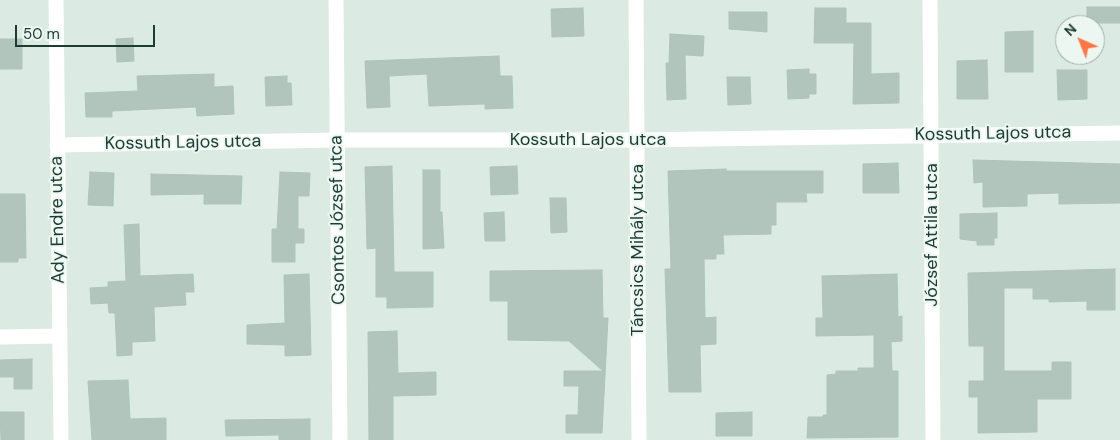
<!DOCTYPE html>
<meta charset="utf-8">
<style>
body{margin:0}
#map{position:relative;width:1120px;height:440px;overflow:hidden;background:#dceae4;font-family:"DM Sans",sans-serif}
canvas{display:block}
.north{position:absolute;left:1055px;top:15px;width:50px;height:50px;box-sizing:border-box;background:#ecf7f2;border:1px solid #99aca6;border-radius:50%;rotate:316deg;font-size:14px;font-weight:700;line-height:20px;text-align:center;color:#1c3b33}
.north::after{content:'';display:block;margin:auto;width:18px;height:22px;background:#ff7745;clip-path:polygon(50% 0,100% 100%,50% 72%,0 100%)}
.scale{position:absolute;left:15px;top:25px;width:140px;height:22px;box-sizing:border-box;border:2px solid #1c3b33;border-top:0;padding-left:6px;font-size:15px;line-height:18px;white-space:nowrap;color:#1c3b33;-webkit-text-stroke:4px #ecf7f2;paint-order:stroke}
</style>
<div id="map">
<canvas width="1120" height="440"></canvas>
<div class="north">N</div>
<div class="scale">50 m</div>
</div>
<script>
const context = document.querySelector('canvas').getContext('2d');
context.lineJoin = 'round';
function paint(path, color) { context.fillStyle = color; context.fill(path, 'evenodd'); }
const toPath = rows => new Path2D(rows.map(r => 'M' + r).join(''));
function stroke(path, color, width, dash) { context.strokeStyle = color; context.lineWidth = width; context.lineCap = dash ? 'butt' : 'round'; context.setLineDash(dash || []); context.stroke(path); }
function label(font, color, halo, rows, align = 'center') {
  context.font = font + ' "DM Sans",sans-serif'; context.lineWidth = 4; context.setLineDash([]); context.textBaseline = 'middle'; context.strokeStyle = halo; context.fillStyle = color; for (const [text, x, y, turn = 0] of rows) {
    context.save(); context.translate(x, y); context.rotate((+turn || 0) * Math.PI / 180); context.textAlign = isNaN(turn) ? turn : align; if (halo) context.strokeText(text, 0, 0); context.fillText(text, 0, 0); context.restore();
  }
}
const building = toPath([
 [1087,7,1120,7,1120,23,1087,23,1087,7],
 [583,8,584,36,552,37,551,9,583,8],
 [815,8,846,8,846,23,871,23,871,74,899,73,899,103,853,104,854,43,814,43,815,8],
 [729,12,767,12,767,32,729,29,729,12],
 [1033,31,1033,72,1005,72,1005,32,1033,31],
 [670,34,704,36,703,56,685,55,686,99,667,100,666,63,669,63,670,34],
 [133,38,134,61,117,62,116,39,133,38],
 [0,39,22,39,22,69,0,69,0,39],
 [499,56,500,76,512,76,513,108,485,109,485,104,429,106,427,74,389,76,390,107,367,108,365,61,499,56],
 [987,60,988,99,957,99,957,61,987,60],
 [809,69,809,74,816,74,816,94,809,94,809,98,788,99,787,70,809,69],
 [1057,70,1087,70,1087,99,1058,100,1057,70],
 [214,74,214,87,233,86,234,114,197,116,196,107,112,111,112,117,86,117,85,93,138,91,137,76,214,74],
 [287,76,287,83,291,83,292,105,266,106,265,77,287,76],
 [727,77,750,77,751,104,728,105,727,77],
 [973,160,1120,164,1120,203,1059,204,1059,193,1027,194,1027,206,983,207,983,182,974,183,973,160],
 [898,163,899,193,863,193,863,164,898,163],
 [392,166,394,272,433,272,433,307,387,308,387,297,376,297,376,248,367,249,365,167,392,166],
 [517,166,518,194,491,195,490,167,517,166],
 [726,169,726,171,823,171,823,193,806,193,807,202,776,202,776,225,771,225,771,234,723,235,724,254,716,254,716,259,704,259,705,318,716,317,716,344,700,345,701,392,669,392,665,269,671,269,668,171,726,169],
 [423,170,440,170,440,212,442,212,444,248,423,249,423,170],
 [90,172,114,173,113,206,88,205,90,172],
 [280,172,310,173,309,196,298,196,298,229,304,229,304,243,295,243,295,262,272,262,272,229,277,229,280,172],
 [151,174,242,176,241,204,204,204,204,194,151,195,151,174],
 [0,194,25,194,26,258,18,258,18,262,0,262,0,194],
 [550,198,566,198,567,232,551,233,550,198],
 [504,212,505,241,485,241,484,213,504,212],
 [997,213,997,238,994,238,994,245,977,245,977,241,960,239,960,214,997,213],
 [139,224,140,276,193,274,194,292,185,292,186,305,154,307,155,341,132,342,132,355,117,356,115,313,109,313,108,303,91,304,90,288,108,287,108,282,126,281,124,225,139,224],
 [1115,269,1115,310,1087,310,1087,301,1049,302,1049,299,1033,299,1033,288,1004,288,1004,371,1052,371,1052,362,1071,362,1071,399,1037,399,1037,432,978,433,978,397,969,397,969,381,984,381,984,346,969,346,968,273,1115,269],
 [602,270,603,318,608,318,602,433,566,433,566,415,578,415,579,386,564,386,564,371,603,371,569,341,508,340,508,301,490,301,490,271,602,270],
 [309,274,311,355,285,356,285,345,247,344,247,325,285,323,284,275,309,274],
 [897,274,898,317,902,316,902,341,891,342,892,371,898,371,898,437,807,438,808,417,823,417,823,415,827,415,827,375,836,374,836,371,858,371,858,368,874,368,874,335,816,336,816,318,823,318,822,276,897,274],
 [397,331,398,373,436,372,436,395,393,396,393,440,369,440,368,332,397,331],
 [32,359,32,389,14,389,14,377,0,377,0,360,32,359],
 [128,380,130,419,166,418,166,440,92,440,88,381,128,380],
 [0,412,24,412,24,440,1,440,0,412],
 [752,412,752,436,716,436,716,413,752,412],
 [310,419,310,440,279,440,279,435,226,436,225,420,310,419]
]);
const minor = toPath([
 [56,0,61,440],
 [336,0,340,440],
 [636,0,639,440],
 [930,0,933,440],
 [57,145,337,140,637,140,1120,133],
 [0,337,60,336]
]);
const streetNames = [
 ["Kossuth Lajos utca",993,134,-1],
 ["Kossuth Lajos utca",588,140],
 ["Kossuth Lajos utca",183,143,-1],
 ["Ady Endre utca",58,220,-91],
 ["Csontos József utca",338,220,-91],
 ["József Attila utca",932,235,-90],
 ["Táncsics Mihály utca",638,250,-90]
];
paint(building, '#b1c5bd');
stroke(building, '#aec4bb', 1);
stroke(minor, '#fff', 15);
label('18px', '#1c3b33', '#ecf7f2', streetNames);
</script>
